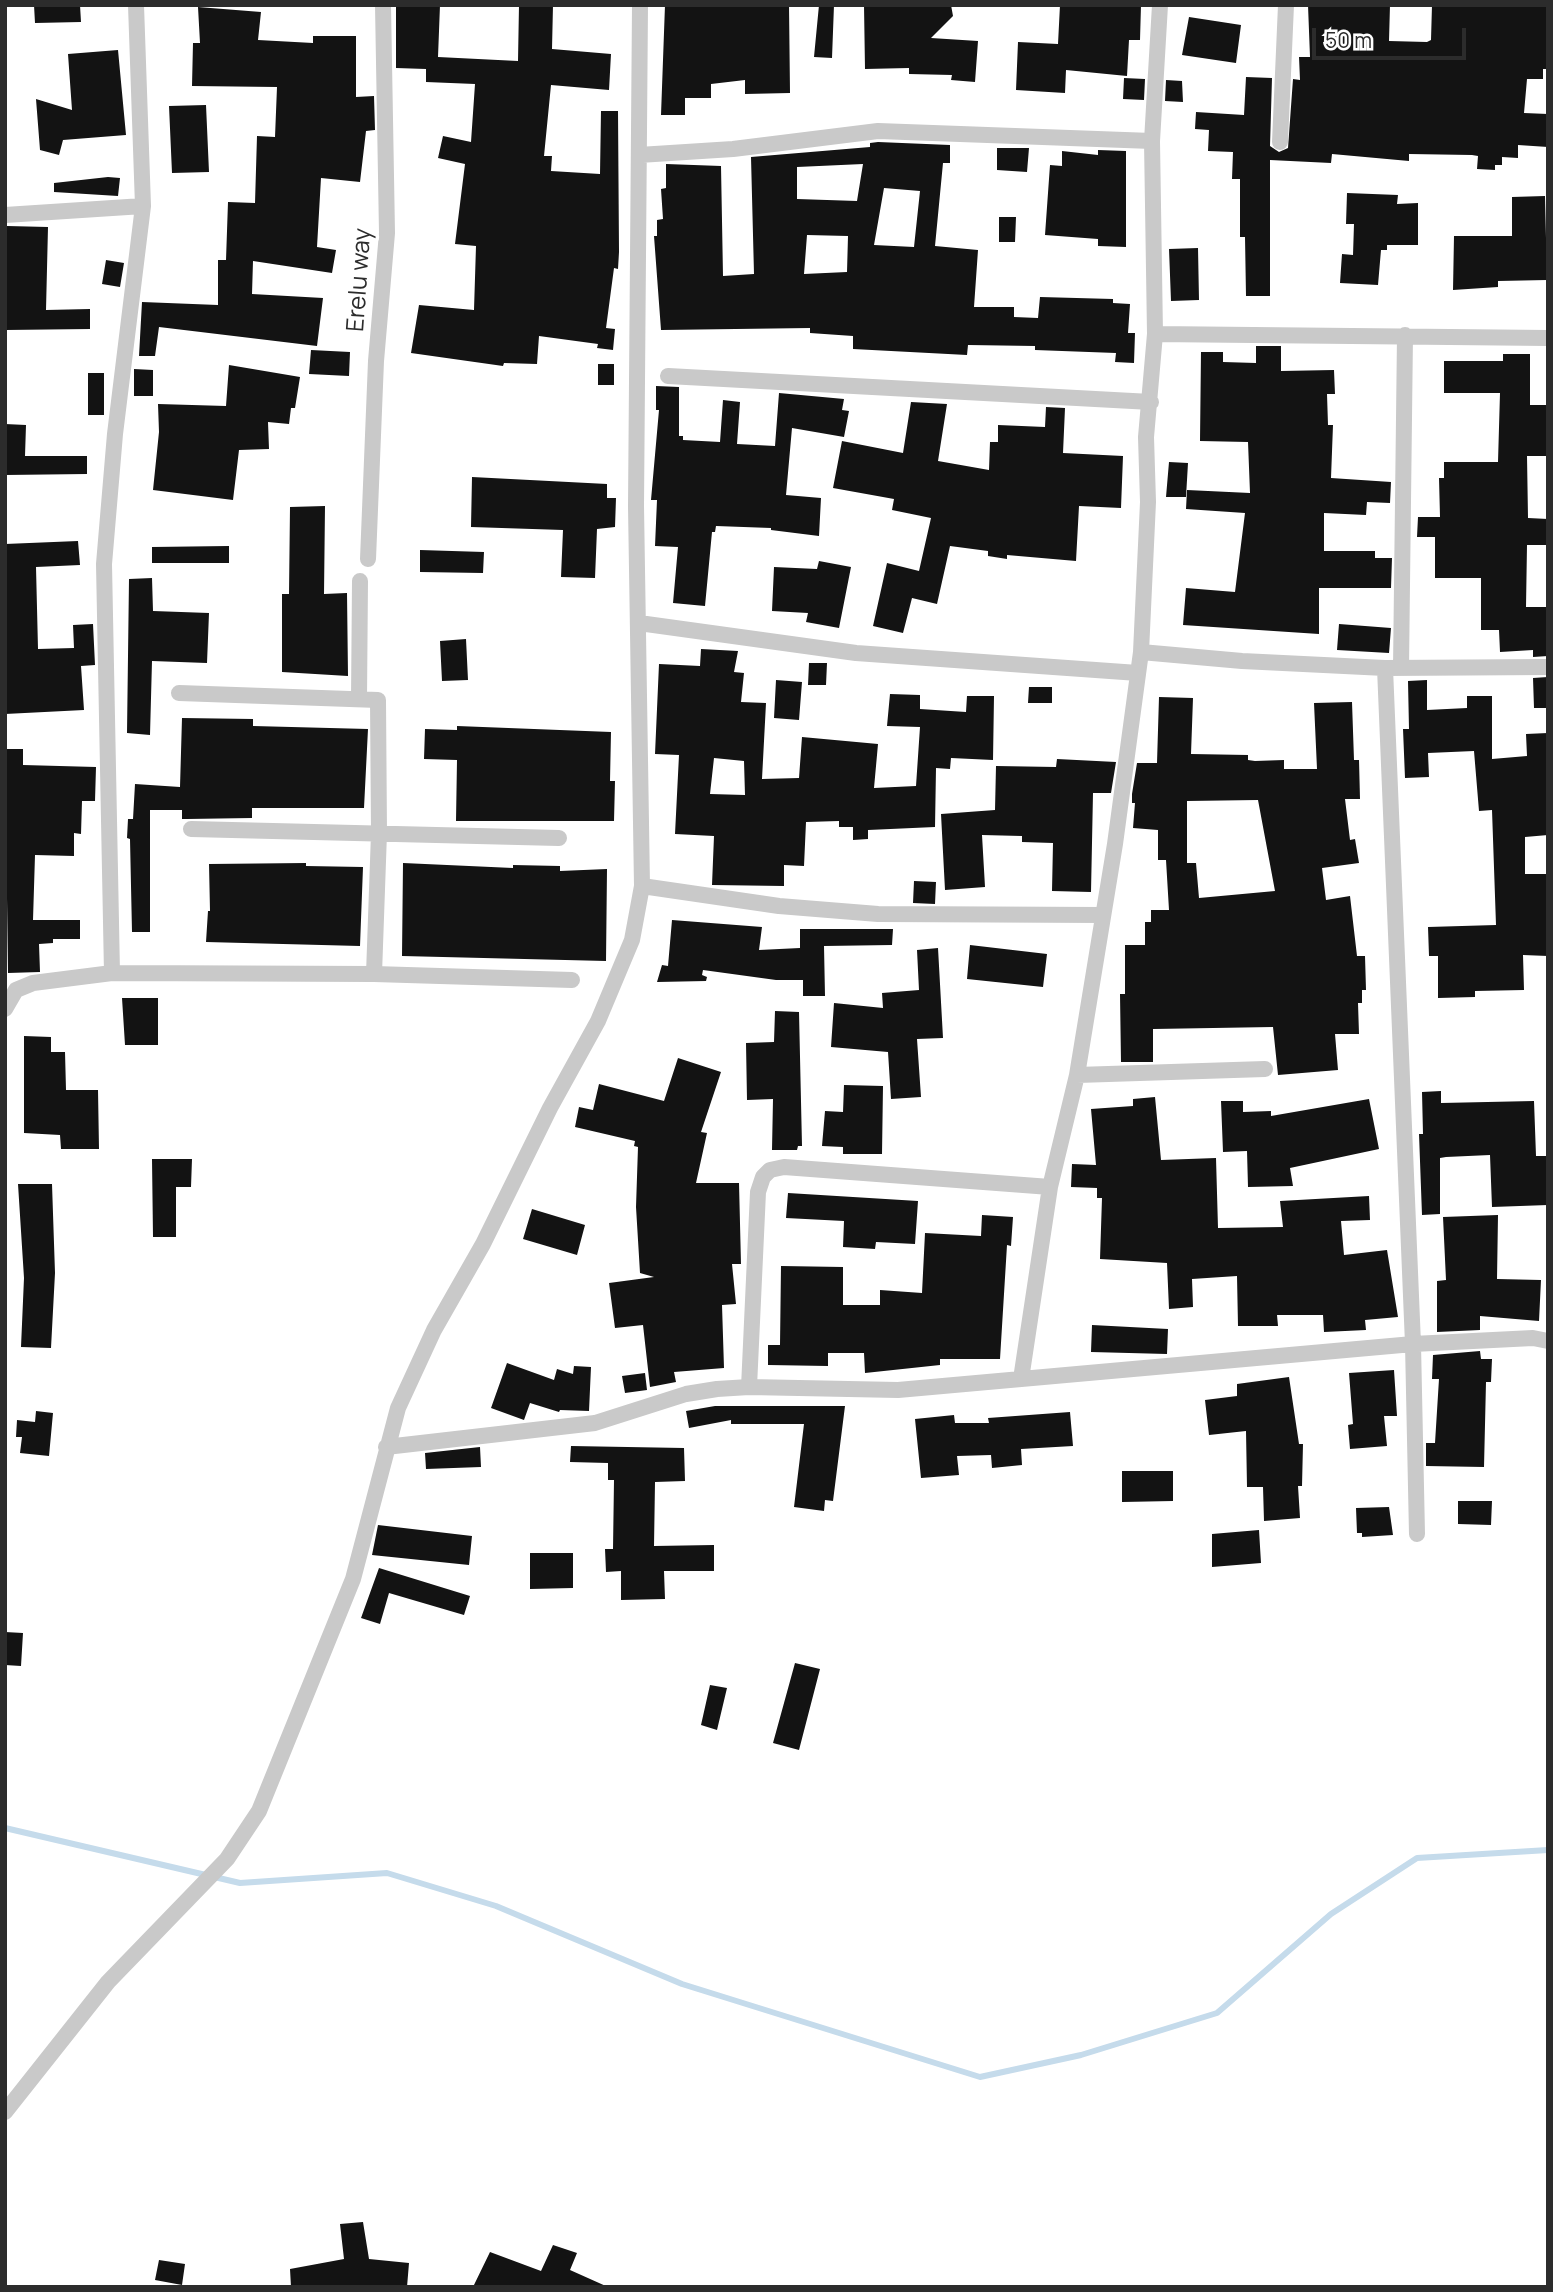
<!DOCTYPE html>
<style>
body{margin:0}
#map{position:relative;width:1553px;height:2292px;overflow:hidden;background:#fff;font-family:Manrope,sans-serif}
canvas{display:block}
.frame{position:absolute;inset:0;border:7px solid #2c2c2c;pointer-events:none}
.scale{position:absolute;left:1312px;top:28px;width:154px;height:32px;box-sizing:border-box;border:4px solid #2c2c2c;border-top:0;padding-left:9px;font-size:21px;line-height:24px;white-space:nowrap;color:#2c2c2c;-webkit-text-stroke:5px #fff;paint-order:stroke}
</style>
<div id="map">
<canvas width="1553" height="2292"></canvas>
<div class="frame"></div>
<div class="scale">50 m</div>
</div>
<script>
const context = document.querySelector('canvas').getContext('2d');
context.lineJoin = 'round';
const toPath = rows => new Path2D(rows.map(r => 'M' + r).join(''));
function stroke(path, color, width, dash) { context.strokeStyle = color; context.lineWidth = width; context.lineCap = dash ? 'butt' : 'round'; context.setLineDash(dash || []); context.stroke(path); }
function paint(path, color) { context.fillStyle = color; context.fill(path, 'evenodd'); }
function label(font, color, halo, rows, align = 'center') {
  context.font = font + ' Manrope,sans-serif'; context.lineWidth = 7; context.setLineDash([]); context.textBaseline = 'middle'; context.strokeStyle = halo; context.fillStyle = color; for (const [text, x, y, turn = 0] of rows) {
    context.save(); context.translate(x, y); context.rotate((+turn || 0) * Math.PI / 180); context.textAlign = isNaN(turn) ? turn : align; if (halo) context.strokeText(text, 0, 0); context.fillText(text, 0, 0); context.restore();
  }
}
const stream = toPath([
 [5,1828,240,1883,387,1873,496,1906,682,1984,980,2077,1081,2055,1217,2013,1331,1914,1417,1858,1548,1850]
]);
const building = toPath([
 [34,5,80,5,81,22,35,23],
 [396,5,440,5,438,57,518,61,519,5,553,5,552,49,611,54,609,90,551,85,544,156,552,156,551,171,600,174,601,111,618,111,619,252,618,269,614,268,606,328,615,329,613,350,597,348,598,344,539,336,537,364,504,363,503,366,411,353,419,305,474,310,476,246,455,244,465,164,438,158,443,136,471,142,475,84,426,82,426,69,396,68],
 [665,5,789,5,790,93,745,94,745,80,711,84,711,98,685,98,685,115,661,115],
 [819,5,834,5,832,58,814,57],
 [864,5,951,5,953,16,931,38,978,41,975,82,951,80,952,75,909,74,909,68,865,69],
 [1060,5,1141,5,1140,40,1129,40,1127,76,1066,70,1065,93,1016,90,1018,42,1058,44],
 [1308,5,1390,5,1389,41,1427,42,1431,40,1432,5,1548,5,1548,69,1543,69,1543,79,1527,79,1524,113,1548,114,1548,147,1518,145,1518,158,1502,157,1502,165,1495,165,1495,170,1477,169,1478,156,1472,155,1409,154,1409,161,1332,154,1331,163,1270,160,1270,296,1246,296,1245,237,1240,237,1240,179,1232,179,1233,152,1208,151,1209,130,1195,129,1196,112,1244,115,1246,77,1272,78,1270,146,1279,152,1288,148,1293,79,1300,80,1299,57,1310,57],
 [198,7,261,12,258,40,313,43,313,36,356,36,356,97,374,96,375,130,366,131,360,182,321,178,317,247,336,250,332,273,253,261,252,294,323,298,317,346,159,327,155,356,139,356,142,302,218,305,218,260,226,260,228,202,255,203,257,136,275,137,277,87,192,86,193,43,200,43],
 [1189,17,1241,25,1236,63,1182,55],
 [118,50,126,135,63,140,59,155,40,150,36,99,72,110,68,54],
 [1124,78,1145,79,1144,100,1123,99],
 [1166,80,1182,81,1183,102,1165,101],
 [206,105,209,172,172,173,169,106],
 [878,142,950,145,950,163,943,163,935,246,978,250,974,307,1014,307,1014,317,1038,318,1040,297,1113,299,1113,303,1130,304,1128,333,1135,333,1134,363,1115,362,1116,353,1035,350,1035,346,968,345,967,355,853,349,853,336,810,333,810,328,661,330,654,236,657,236,657,220,663,219,661,189,666,188,666,164,721,166,723,276,754,274,751,157,870,147,870,143],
 [863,164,857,201,797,199,797,167],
 [884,188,920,191,914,247,874,245],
 [807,235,848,236,847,272,804,274],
 [997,148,1029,148,1027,172,997,170],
 [1098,150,1126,151,1126,247,1098,246,1098,239,1045,235,1050,165,1062,166,1062,151,1098,155],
 [108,177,120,178,118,196,54,192,54,183],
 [1347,193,1398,195,1397,204,1418,203,1418,245,1387,245,1387,250,1381,250,1378,285,1340,283,1342,254,1353,255,1354,224,1346,224],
 [1545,196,1547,280,1498,281,1498,287,1453,290,1454,236,1512,236,1512,197],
 [999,217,1016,217,1015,242,999,242],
 [7,226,48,227,46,310,90,309,90,329,5,330],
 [1198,248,1199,300,1171,301,1169,249],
 [106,260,124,263,120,287,102,284],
 [1256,346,1281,346,1281,371,1334,370,1335,394,1327,394,1328,425,1333,425,1331,478,1391,482,1390,503,1367,502,1366,515,1324,513,1324,551,1375,551,1375,558,1392,558,1391,588,1319,588,1319,634,1183,625,1186,588,1235,592,1245,513,1186,509,1187,490,1250,493,1248,442,1200,441,1201,352,1223,352,1223,362,1256,363],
 [311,350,350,352,349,376,309,374],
 [1503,354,1530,354,1530,405,1548,405,1548,456,1527,456,1528,518,1548,519,1548,545,1527,545,1526,607,1548,607,1548,656,1533,657,1533,650,1500,652,1499,630,1481,630,1481,578,1435,578,1435,537,1417,537,1418,517,1440,517,1439,478,1444,478,1444,462,1498,462,1500,393,1444,393,1444,361,1503,361],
 [598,364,614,364,614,385,598,385],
 [229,365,300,377,295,408,291,408,289,424,268,422,269,449,239,450,233,500,153,490,159,432,158,404,226,406],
 [134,369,153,370,153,396,134,396],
 [88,373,104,373,104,415,88,415],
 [656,386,679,387,679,436,683,436,683,440,720,442,723,400,740,402,737,444,775,446,779,393,844,399,842,410,849,411,844,437,792,428,786,495,821,498,819,536,771,530,771,528,716,526,715,532,712,532,705,606,673,603,678,547,655,546,657,500,651,500,659,410,656,410],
 [911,402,947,404,938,461,989,470,990,442,998,442,998,425,1045,427,1046,407,1065,408,1063,453,1123,456,1121,508,1079,506,1076,561,1007,555,1007,559,988,556,988,551,950,546,937,604,912,598,903,633,873,626,887,563,919,571,931,518,892,510,894,499,833,488,842,441,903,453],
 [5,424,26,425,25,456,87,456,87,474,5,475],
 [1169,462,1188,463,1186,497,1166,497],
 [472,477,607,484,607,498,616,498,615,527,597,529,595,578,561,577,563,530,471,527],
 [325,506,324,594,347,593,348,676,282,672,282,594,289,594,290,507],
 [78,541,80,565,36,567,38,649,74,648,73,625,93,624,95,665,81,666,84,710,5,714,5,544],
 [229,546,229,563,152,563,152,547],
 [420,550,484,552,483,573,420,572],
 [819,561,851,567,839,628,806,622,808,613,772,611,774,567,817,569],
 [152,578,153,611,209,613,207,663,152,661,150,735,127,733,129,579],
 [1339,624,1391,628,1389,653,1337,650],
 [466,639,468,680,442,681,440,641],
 [701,649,738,651,734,672,744,673,741,702,766,703,762,779,799,778,802,737,878,744,874,788,916,786,920,727,887,726,890,694,920,695,920,709,966,712,967,696,994,696,993,760,951,758,950,769,936,768,935,827,868,830,868,839,853,840,853,827,839,827,839,821,806,822,804,866,784,865,784,886,712,885,714,836,675,834,679,755,655,754,659,664,700,666],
 [714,758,744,761,745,795,710,794],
 [809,663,827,663,826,685,808,685],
 [1548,677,1548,708,1534,708,1533,678],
 [776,680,802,682,799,720,774,718],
 [1427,680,1427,710,1467,708,1467,696,1492,696,1492,759,1527,756,1526,734,1548,733,1548,835,1525,837,1525,874,1548,874,1548,956,1523,955,1524,990,1475,991,1475,997,1438,998,1438,956,1429,956,1428,927,1496,925,1492,810,1479,811,1474,751,1428,753,1429,777,1405,778,1403,729,1409,729,1408,681],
 [1029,687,1052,687,1052,703,1028,703],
 [1159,697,1193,698,1191,754,1248,755,1248,760,1255,761,1284,760,1284,769,1317,769,1314,703,1352,702,1354,760,1359,760,1360,799,1345,799,1350,840,1355,839,1359,863,1322,868,1326,900,1350,896,1357,956,1365,956,1366,990,1362,990,1362,1003,1358,1003,1359,1034,1335,1034,1338,1070,1278,1075,1273,1027,1153,1029,1153,1062,1121,1062,1120,994,1125,994,1125,945,1145,945,1145,922,1151,922,1151,910,1169,910,1166,860,1158,860,1158,830,1133,828,1135,803,1132,803,1132,794,1137,763,1157,763],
 [1258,800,1275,891,1199,898,1196,863,1187,863,1187,801],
 [182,718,253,719,253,726,368,729,364,808,252,808,252,818,187,819,182,819,182,810,150,810,150,932,132,932,130,839,127,838,128,819,133,819,135,784,180,787],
 [457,726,611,732,610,781,615,781,614,821,456,821,457,760,424,759,425,729,457,730],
 [5,749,23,749,23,765,96,767,95,801,82,801,81,834,74,833,74,856,35,855,33,920,80,920,80,939,53,939,53,943,39,944,40,972,8,973],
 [1057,759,1116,762,1111,793,1093,793,1091,892,1052,891,1053,843,1022,842,1022,836,982,835,985,887,945,890,941,814,995,810,996,766,1056,767],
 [306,863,306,866,363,867,360,946,206,942,208,911,210,911,209,864],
 [403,863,513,868,513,865,560,866,560,871,607,869,606,961,402,956],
 [914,881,936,882,935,904,913,903],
 [672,920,762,927,759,950,800,948,800,929,893,929,892,945,824,946,825,996,803,996,803,980,776,980,703,970,702,975,707,977,706,981,657,982,662,965,668,966],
 [970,945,1047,954,1043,987,967,979],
 [938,948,943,1038,917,1039,921,1097,891,1099,888,1052,831,1047,834,1003,883,1008,882,993,919,990,917,950],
 [122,998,158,998,158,1045,125,1045],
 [775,1011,799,1012,802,1146,798,1146,797,1150,772,1150,773,1099,747,1100,746,1043,774,1042],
 [24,1036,51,1037,51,1052,65,1052,66,1090,98,1090,99,1149,61,1149,60,1135,24,1133],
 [678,1058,721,1072,701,1132,707,1133,696,1183,739,1183,741,1264,732,1264,736,1304,722,1305,724,1368,674,1372,676,1382,650,1387,643,1325,615,1328,609,1283,654,1277,640,1273,636,1207,638,1147,634,1146,635,1141,575,1127,579,1107,593,1110,599,1084,664,1101],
 [844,1085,883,1086,882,1154,843,1154,843,1147,822,1146,825,1111,843,1112],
 [1441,1091,1441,1103,1534,1101,1536,1156,1548,1156,1548,1205,1492,1207,1490,1155,1446,1157,1440,1158,1440,1214,1422,1215,1419,1134,1423,1134,1422,1092],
 [1155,1097,1161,1160,1216,1158,1218,1228,1283,1227,1280,1201,1369,1196,1370,1220,1341,1221,1344,1255,1387,1250,1398,1317,1365,1320,1366,1330,1324,1332,1323,1315,1277,1315,1278,1326,1238,1326,1237,1276,1192,1279,1193,1307,1169,1309,1167,1263,1100,1259,1102,1198,1097,1198,1097,1188,1071,1187,1072,1164,1096,1165,1091,1109,1133,1106,1133,1099],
 [1369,1099,1379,1149,1290,1168,1293,1186,1248,1187,1247,1151,1223,1152,1221,1101,1243,1101,1243,1112,1271,1111,1271,1116],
 [152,1159,192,1159,191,1187,176,1187,176,1237,153,1237],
 [18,1184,52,1184,55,1273,51,1348,21,1347,24,1278],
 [788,1193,918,1201,915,1244,876,1242,875,1249,843,1247,844,1221,786,1218],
 [532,1209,585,1225,577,1255,523,1239],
 [982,1215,1013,1217,1011,1246,1007,1245,1000,1359,940,1359,940,1365,865,1373,864,1353,828,1353,828,1366,768,1365,768,1345,780,1345,781,1266,843,1267,843,1305,880,1305,880,1290,922,1293,925,1233,981,1236],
 [1498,1215,1497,1279,1541,1280,1539,1321,1480,1316,1480,1330,1437,1332,1437,1281,1446,1280,1443,1217],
 [1092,1325,1168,1329,1167,1354,1091,1352],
 [1480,1351,1481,1359,1492,1359,1491,1382,1486,1382,1484,1467,1426,1466,1426,1443,1435,1443,1439,1379,1432,1379,1433,1355],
 [507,1363,554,1380,557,1369,573,1374,574,1366,591,1367,589,1411,560,1410,559,1412,530,1403,524,1420,491,1408],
 [1394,1370,1397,1416,1384,1416,1387,1446,1350,1449,1348,1425,1353,1424,1349,1373],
 [645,1373,647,1390,625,1393,622,1376],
 [1289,1377,1299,1444,1303,1444,1302,1486,1298,1486,1300,1518,1264,1521,1263,1487,1247,1487,1246,1431,1209,1435,1205,1400,1237,1396,1237,1384],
 [715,1406,845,1406,833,1501,825,1500,824,1511,794,1507,804,1424,731,1424,731,1420,689,1428,686,1411],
 [36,1411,53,1413,49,1456,20,1453,22,1437,16,1437,17,1420,35,1422],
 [1070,1412,1073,1446,1021,1449,1022,1465,992,1468,991,1455,957,1456,959,1475,921,1478,915,1419,954,1415,955,1423,989,1423,988,1418],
 [571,1446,684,1448,685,1481,655,1482,654,1546,714,1545,714,1571,664,1571,665,1599,621,1600,621,1571,606,1572,605,1549,613,1549,614,1480,608,1480,608,1463,570,1462],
 [480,1447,481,1467,426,1469,425,1453],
 [1122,1471,1173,1471,1173,1501,1122,1502],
 [1458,1501,1492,1501,1491,1525,1458,1524],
 [1389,1507,1393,1535,1362,1537,1362,1533,1357,1533,1356,1508],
 [378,1525,472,1536,469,1565,372,1555],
 [1259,1530,1261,1563,1212,1567,1212,1534],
 [530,1553,573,1553,573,1588,530,1589],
 [379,1568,470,1596,464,1615,389,1593,380,1624,361,1618],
 [5,1632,23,1633,21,1666,5,1665],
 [795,1663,820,1669,799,1750,773,1743],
 [710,1685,727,1688,717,1730,701,1725],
 [363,2222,369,2259,409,2263,407,2287,291,2287,290,2269,344,2259,340,2224],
 [553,2245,577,2253,570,2270,608,2287,473,2287,490,2252,541,2271],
 [159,2260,185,2264,182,2285,155,2280]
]);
const minor = toPath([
 [1280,142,1286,5],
 [639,155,733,149,878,131,1152,141],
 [5,215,143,206],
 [1155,334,1548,338],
 [668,376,1151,402],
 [368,559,376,361,387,233,383,5],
 [639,623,856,653,1138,673],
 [1141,652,1242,661,1385,668,1548,667],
 [1385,668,1413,1344,1417,1534],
 [1401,668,1405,335],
 [359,698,360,581],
 [191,829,559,838],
 [642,886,779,906,878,914,1103,915],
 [112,973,374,974,379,833,378,700,179,693],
 [374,974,572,980],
 [5,1009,16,990,33,983,112,973,104,564,115,434,143,206,136,5],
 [1077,1075,1265,1069],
 [1021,1379,1050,1187,1077,1075,1115,844,1141,652,1148,502,1146,437,1155,334,1152,141,1160,5],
 [749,1387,758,1192,763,1177,770,1170,784,1167,1050,1187],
 [386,1447,595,1423,686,1394,717,1389,749,1387,898,1390,1413,1344,1533,1338,1548,1341],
 [5,2112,108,1982,227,1859,259,1811,353,1579,398,1408,434,1330,483,1244,550,1108,598,1021,632,940,642,886,636,506,640,5]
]);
const streetNames = [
 ["Erelu way",360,280,-86]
];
stroke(stream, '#c5dbeb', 6);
paint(building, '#131313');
stroke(minor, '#c9c9c9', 16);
label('24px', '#2c2c2c', '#fff', streetNames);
</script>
